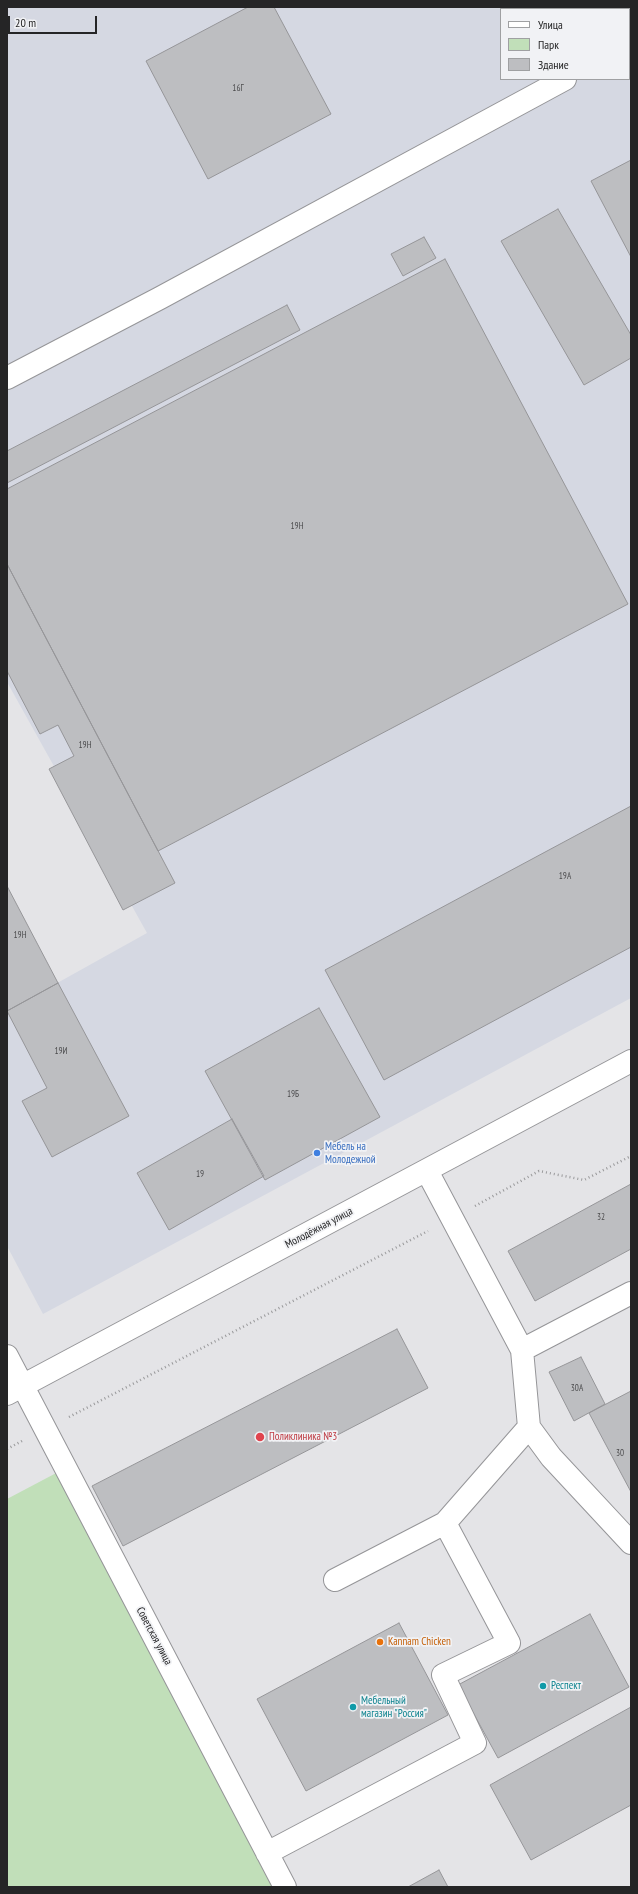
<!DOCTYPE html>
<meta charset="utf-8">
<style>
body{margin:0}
#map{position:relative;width:638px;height:1894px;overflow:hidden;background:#e4e4e7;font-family:"PT Sans Narrow",sans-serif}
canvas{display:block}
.frame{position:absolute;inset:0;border:8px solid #252526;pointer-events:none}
.legend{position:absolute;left:500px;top:8px;width:130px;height:72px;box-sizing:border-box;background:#f1f2f5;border:1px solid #9fa0a2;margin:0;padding:5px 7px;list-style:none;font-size:12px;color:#252526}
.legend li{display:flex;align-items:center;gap:8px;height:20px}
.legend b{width:20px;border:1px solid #9fa0a2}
.scale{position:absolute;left:8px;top:16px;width:89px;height:18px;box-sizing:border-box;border:2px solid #252526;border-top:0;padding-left:5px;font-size:12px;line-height:14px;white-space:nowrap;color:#252526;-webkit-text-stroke:3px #f1f2f5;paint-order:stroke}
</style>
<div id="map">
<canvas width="638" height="1894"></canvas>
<div class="frame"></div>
<ul class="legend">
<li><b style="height:5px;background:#fff"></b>Улица</li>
<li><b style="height:11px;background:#c1dfb9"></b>Парк</li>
<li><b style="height:11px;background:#bdbec1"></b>Здание</li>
</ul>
<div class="scale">20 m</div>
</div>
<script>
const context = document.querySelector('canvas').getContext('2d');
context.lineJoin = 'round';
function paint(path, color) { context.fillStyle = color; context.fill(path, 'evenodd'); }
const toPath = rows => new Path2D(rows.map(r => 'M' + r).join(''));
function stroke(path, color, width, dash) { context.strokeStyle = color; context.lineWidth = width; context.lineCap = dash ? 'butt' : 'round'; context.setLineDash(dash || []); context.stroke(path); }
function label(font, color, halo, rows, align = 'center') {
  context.font = font + ' "PT Sans Narrow",sans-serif'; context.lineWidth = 3.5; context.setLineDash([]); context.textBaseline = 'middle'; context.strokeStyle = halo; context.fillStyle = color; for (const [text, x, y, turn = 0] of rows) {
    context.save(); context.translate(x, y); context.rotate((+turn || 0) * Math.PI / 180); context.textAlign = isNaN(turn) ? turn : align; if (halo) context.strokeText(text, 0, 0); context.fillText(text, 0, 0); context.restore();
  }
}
const built = toPath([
 [7,7,624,7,625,9,501,9,501,79,629,79,629,16,631,19,631,998,43,1314,7,1246,7,1011,147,933,7,682]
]);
const green = toPath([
 [60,1471,274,1887,7,1887,7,1499]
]);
const building = toPath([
 [248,7,274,7,331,114,208,179,146,61,248,7],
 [631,160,631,257,591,181,631,160],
 [558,209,631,335,631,358,584,385,501,241,558,209],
 [424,237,436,258,403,276,391,254,424,237],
 [445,259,628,604,158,851,7,564,7,489,445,259],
 [287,305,300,330,7,483,7,451,287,305],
 [7,564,175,883,123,910,49,769,74,756,58,725,40,734,7,671,7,564],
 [631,806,631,947,384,1080,325,970,631,806],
 [7,886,58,983,7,1011,7,886],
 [58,983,129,1116,52,1157,22,1101,47,1088,7,1011,58,983],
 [319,1008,380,1117,265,1180,205,1071,319,1008],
 [232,1119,264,1176,169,1230,137,1173,232,1119],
 [631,1184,631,1249,535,1301,508,1251,631,1184],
 [397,1329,428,1388,123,1546,92,1486,397,1329],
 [581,1357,605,1404,574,1421,549,1372,581,1357],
 [631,1391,631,1492,589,1413,631,1391],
 [590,1614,629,1687,498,1758,458,1685,590,1614],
 [399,1623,448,1715,306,1791,257,1699,399,1623],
 [631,1707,631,1805,531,1860,490,1785,631,1707],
 [439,1870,448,1887,408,1887,439,1870]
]);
const path = toPath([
 [475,1206,539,1171,584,1180,631,1156],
 [69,1417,428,1231],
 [7,1449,22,1441]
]);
const minor = toPath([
 [629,44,631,43],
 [7,378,160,298,565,79],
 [427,1171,522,1350,631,1293],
 [7,1356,285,1887],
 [7,1394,631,1061],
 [529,1427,551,1457,631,1543],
 [335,1580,445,1523,529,1427,522,1350],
 [267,1853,475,1743,443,1675,509,1643,445,1523]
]);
const markers = [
 [317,1153,4,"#3f7fe0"],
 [260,1437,5,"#e0444e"],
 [380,1642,4,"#e8710a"],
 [543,1686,4,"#0f9aa8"],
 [353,1707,4,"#0f9aa8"]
];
const numberNames = [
 ["16Г",238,88],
 ["19Н",297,526],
 ["19Н",85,745],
 ["19А",565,876],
 ["19Н",20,935],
 ["19И",61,1051],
 ["19Б",293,1094],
 ["19",200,1174],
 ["32",601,1217],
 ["30А",577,1388],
 ["30",620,1453]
];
const shopNames = [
 ["Мебель на",325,1147],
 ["Молодежной",325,1160]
];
const streetNames = [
 ["Молодёжная улица",319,1228,-28],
 ["Советская улица",154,1636,62]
];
const healthNames = [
 ["Поликлиника №3",269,1437]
];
const foodNames = [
 ["Kannam Chicken",388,1642]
];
const cultureNames = [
 ["Респект",551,1686],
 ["Мебельный",361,1701],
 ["магазин \"Россия\"",361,1714]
];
paint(built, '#d5d8e2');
paint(green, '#c1dfb9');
paint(building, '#bdbec1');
stroke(building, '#969699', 1);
stroke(minor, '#959598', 24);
stroke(path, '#99999b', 2.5, [1, 3]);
stroke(minor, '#fff', 22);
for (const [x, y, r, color] of markers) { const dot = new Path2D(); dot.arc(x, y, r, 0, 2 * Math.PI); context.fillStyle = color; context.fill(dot); stroke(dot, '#f1f2f5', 1.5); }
label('9px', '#4b4b4d', null, numberNames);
label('11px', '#366cbe', '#f1f2f5', shopNames, 'left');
label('11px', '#252526', '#f1f2f5', streetNames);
label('11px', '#be3a42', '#f1f2f5', healthNames, 'left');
label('11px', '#c56008', '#f1f2f5', foodNames, 'left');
label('11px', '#0d838f', '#f1f2f5', cultureNames, 'left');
</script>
